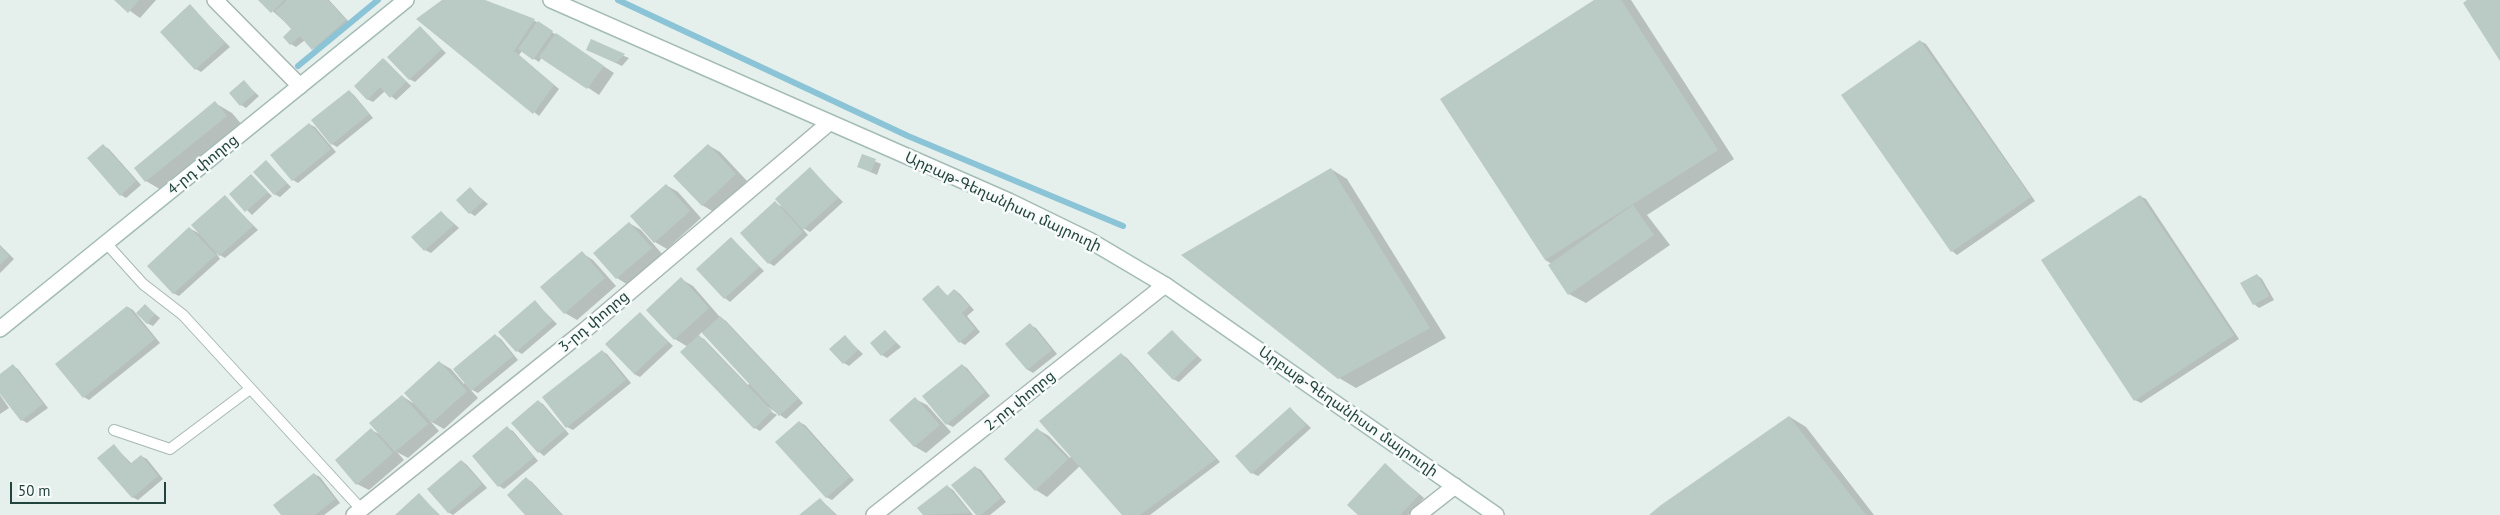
<!DOCTYPE html>
<meta charset="utf-8">
<style>
body{margin:0}
#map{position:relative;width:2500px;height:515px;overflow:hidden;background:#e5efec;font-family:"PT Sans",sans-serif}
canvas{display:block}
.scale{position:absolute;left:10px;top:482px;width:156px;height:22px;box-sizing:border-box;border:2px solid #23433d;border-top:0;padding-left:6px;font-size:15px;line-height:18px;white-space:nowrap;color:#23433d;-webkit-text-stroke:4px #f7fbf9;paint-order:stroke}
</style>
<div id="map">
<canvas width="2500" height="515"></canvas>
<div class="scale">50 m</div>
</div>
<script>
const context = document.querySelector('canvas').getContext('2d');
context.lineJoin = 'round';
function paint(path, color) { context.fillStyle = color; context.fill(path, 'evenodd'); }
const toPath = rows => new Path2D(rows.map(r => 'M' + r).join(''));
function stroke(path, color, width, dash) { context.strokeStyle = color; context.lineWidth = width; context.lineCap = dash ? 'butt' : 'round'; context.setLineDash(dash || []); context.stroke(path); }
function label(font, color, halo, rows, align = 'center') {
  context.font = font + ' "PT Sans","Noto Sans Armenian",sans-serif'; context.lineWidth = 5; context.setLineDash([]); context.textBaseline = 'middle'; context.strokeStyle = halo; context.fillStyle = color; for (const [text, x, y, turn = 0] of rows) {
    context.save(); context.translate(x, y); context.rotate((+turn || 0) * Math.PI / 180); context.textAlign = isNaN(turn) ? turn : align; if (halo) context.strokeText(text, 0, 0); context.fillText(text, 0, 0); context.restore();
  }
}
const shadow = toPath([
 [115,0,156,0,140,18],
 [260,0,329,0,350,23,318,52,305,40,296,47,291,44,293,29],
 [444,0,482,0,535,21,614,73,599,95,542,57,539,62,522,51,519,55,559,89,539,116,418,19],
 [1597,0,1631,0,1734,159,1647,215,1670,245,1586,303,1569,294,1552,264,1545,260],
 [190,6,230,47,201,72,196,69],
 [420,28,446,53,415,82,409,79],
 [592,41,624,56,629,58,622,66,593,52],
 [1920,41,1926,44,2035,201,1957,255,1952,251],
 [384,59,411,86,396,100,385,91,373,102,367,99],
 [244,82,259,96,246,108,241,105],
 [349,91,354,95,373,118,337,147,332,144],
 [215,103,232,113,243,126,163,191,146,181,135,168],
 [309,124,315,127,336,152,298,183,293,180],
 [708,145,720,152,747,181,714,212,702,205],
 [104,146,109,149,141,185,126,198,121,195],
 [863,156,881,164,877,175,859,167],
 [266,162,291,187,280,197,274,194],
 [810,169,843,202,810,232,801,227,808,235,774,266,769,263,775,203,783,207],
 [1331,169,1347,179,1446,338,1356,388,1339,378],
 [251,176,272,196,252,215,231,194],
 [666,185,678,192,701,218,667,249,655,242,632,216],
 [470,189,488,204,475,216,470,213],
 [2140,196,2146,199,2239,339,2141,403,2135,400],
 [225,197,258,230,225,258,216,253,220,259,179,296,173,293,189,228,200,234],
 [441,212,459,228,431,253,425,250],
 [629,223,641,230,663,255,628,285,617,278,595,253],
 [731,238,764,271,730,302,725,298],
 [0,245,14,259,0,273],
 [582,253,593,260,616,286,577,320,565,313],
 [2257,275,2262,279,2274,300,2259,308,2254,304],
 [681,279,693,286,719,316,726,321,803,403,786,419,768,407,766,409,777,415,760,431,755,428,688,347,675,339,648,310],
 [702,332,750,383,748,385,704,339,698,336],
 [938,286,948,296,955,290,960,294,974,310,967,316,980,332,965,345,960,342],
 [535,302,557,324,522,354,517,351],
 [145,306,160,318,153,326,147,323],
 [128,307,133,310,160,343,89,400,84,397],
 [640,314,673,346,640,377,634,374],
 [1030,325,1036,328,1057,354,1033,373,1028,370,1007,344],
 [1172,331,1202,360,1179,382,1173,379],
 [886,332,901,347,887,358,882,355],
 [495,335,501,339,518,360,478,393,469,388,478,398,444,429,430,421,439,431,408,458,397,452,404,460,369,490,357,484,371,430,382,435,402,396,413,403,439,362,451,369,464,384],
 [845,337,863,354,849,366,844,363],
 [602,351,607,354,631,383,573,430,567,427],
 [1121,354,1127,358,1220,462,1150,515,1124,515,1080,466,1047,497,1036,490,1037,429,1049,436,1070,458],
 [962,365,967,368,990,396,953,427,947,424],
 [13,366,18,369,48,408,27,423,22,420,0,376],
 [0,395,9,408,0,414],
 [915,399,927,405,951,432,926,453,914,446],
 [538,401,543,404,569,434,544,456,539,452,513,423],
 [1290,408,1311,428,1258,476,1252,473],
 [1790,417,1806,427,1874,515,1651,515],
 [799,422,805,425,854,480,832,500,826,497],
 [507,428,513,431,538,461,504,489,499,486],
 [114,446,132,464,141,456,147,459,163,479,138,500,132,497],
 [462,461,467,465,487,488,453,515,448,512],
 [1385,465,1424,498,1408,515,1360,515],
 [975,467,981,470,1006,502,990,515,977,515],
 [314,474,320,477,340,503,324,515,282,515],
 [527,479,532,482,563,515,527,515],
 [947,486,953,490,973,515,924,515,919,508],
 [419,495,440,515,397,515],
 [820,499,837,515,801,515]
]);
const stream = toPath([
 [618,0,908,136,1123,226],
 [298,66,378,0]
]);
const building = toPath([
 [114,0,139,0,128,13],
 [258,0,284,0,271,13],
 [287,0,328,0,346,20,312,50,300,36,290,45,283,37,291,29,275,11],
 [442,0,485,0,535,19,514,51,554,85,533,114,416,19],
 [1594,0,1621,0,1718,150,1545,260,1440,99],
 [2467,0,2500,0,2500,61,2463,3],
 [190,4,225,43,195,70,160,32],
 [538,21,553,31,533,60,518,49],
 [420,26,442,49,409,80,387,57],
 [556,33,604,66,587,89,539,57],
 [591,39,625,54,616,63,586,50],
 [1920,40,2031,197,1951,252,1841,95],
 [383,58,406,82,390,98,380,87,367,100,354,86],
 [244,80,255,93,240,106,229,93],
 [349,90,369,114,331,145,311,120],
 [215,101,227,116,145,182,134,168],
 [309,123,331,149,292,181,270,155],
 [103,144,136,181,120,196,87,158],
 [708,144,736,174,702,206,673,176],
 [862,154,876,159,871,172,857,167],
 [266,160,287,183,274,195,253,172],
 [810,167,838,198,803,230,775,199],
 [1331,168,1430,328,1338,379,1181,255],
 [251,174,268,192,245,212,229,194],
 [666,184,690,211,654,243,630,216],
 [470,187,483,201,469,214,456,200],
 [225,195,253,226,219,256,191,225],
 [2140,195,2234,335,2134,401,2041,260],
 [775,201,803,232,768,264,740,233],
 [1633,205,1654,235,1568,295,1548,265],
 [441,211,454,225,424,251,411,237],
 [629,222,652,248,616,279,593,253],
 [189,227,216,255,173,294,147,266],
 [731,237,759,267,724,299,696,269],
 [0,246,9,256,0,265],
 [582,251,605,278,564,314,540,287],
 [2257,274,2269,296,2253,305,2240,283],
 [681,277,709,308,674,340,646,310],
 [938,285,947,296,954,289,969,306,962,313,975,329,959,343,922,299],
 [535,300,552,321,516,352,498,332],
 [145,304,155,314,147,324,136,313],
 [127,306,155,339,83,398,55,364],
 [640,312,668,342,634,374,605,344],
 [720,316,798,399,779,416,702,333],
 [1030,323,1052,350,1027,370,1005,344],
 [885,330,896,343,881,356,870,343],
 [1172,330,1197,356,1173,380,1147,353],
 [495,334,513,356,471,391,453,369],
 [699,335,772,411,754,429,680,352],
 [845,335,858,350,843,364,829,349],
 [602,350,626,380,566,428,542,397],
 [1121,353,1216,459,1140,515,1122,515,1039,421],
 [439,361,467,391,432,423,404,393],
 [13,364,43,404,21,421,0,394,0,374],
 [962,364,985,392,946,425,922,396],
 [402,395,428,424,395,452,369,423],
 [915,397,940,425,914,447,889,420],
 [538,400,565,430,538,453,511,423],
 [1290,407,1306,425,1251,474,1235,456],
 [1789,416,1866,515,1649,515,1661,505],
 [799,421,850,477,826,498,775,442],
 [507,426,534,457,498,487,472,456],
 [371,428,393,453,356,485,335,460],
 [1037,428,1068,459,1035,491,1004,459],
 [114,444,130,464,141,455,158,476,132,498,97,458],
 [461,460,482,484,448,513,427,489],
 [1385,463,1419,495,1400,515,1358,515,1347,505],
 [975,466,1001,498,981,515,976,515,951,485],
 [314,473,335,499,315,515,281,515,273,505],
 [526,477,562,515,525,515,507,495],
 [947,485,970,513,923,515,917,508],
 [419,493,439,515,395,515],
 [820,498,835,515,799,515]
]);
const service = toPath([
 [106,243,143,284,183,315,361,509],
 [114,430,170,449,250,389]
]);
const minor = toPath([
 [215,0,300,86],
 [354,515,585,330,829,123],
 [874,515,1165,285],
 [1418,515,1455,486]
]);
const secondary = toPath([
 [551,0,1009,201,1089,240,1165,285,1496,515],
 [0,329,406,0]
]);
const streetNames = [
 ["4-րդ փողոց",203,165,-39],
 ["Արբաթ-Գեղանիստ մայրուղի",1003,202,25],
 ["3-րդ փողոց",594,322,-40],
 ["2-րդ փողոց",1020,401,-39],
 ["Արբաթ-Գեղանիստ մայրուղի",1348,412,35]
];
paint(shadow, '#0003');
stroke(stream, '#8bc4d6', 6);
paint(building, '#bacac5');
stroke(service, '#a7b8b4', 12);
stroke(minor, '#a7b8b4', 18);
stroke(secondary, '#a3bcb5', 18);
stroke(service, '#fff', 10);
stroke(minor, '#fff', 15);
stroke(secondary, '#fff', 15);
label('15px', '#23433d', '#f7fbf9', streetNames);
</script>
